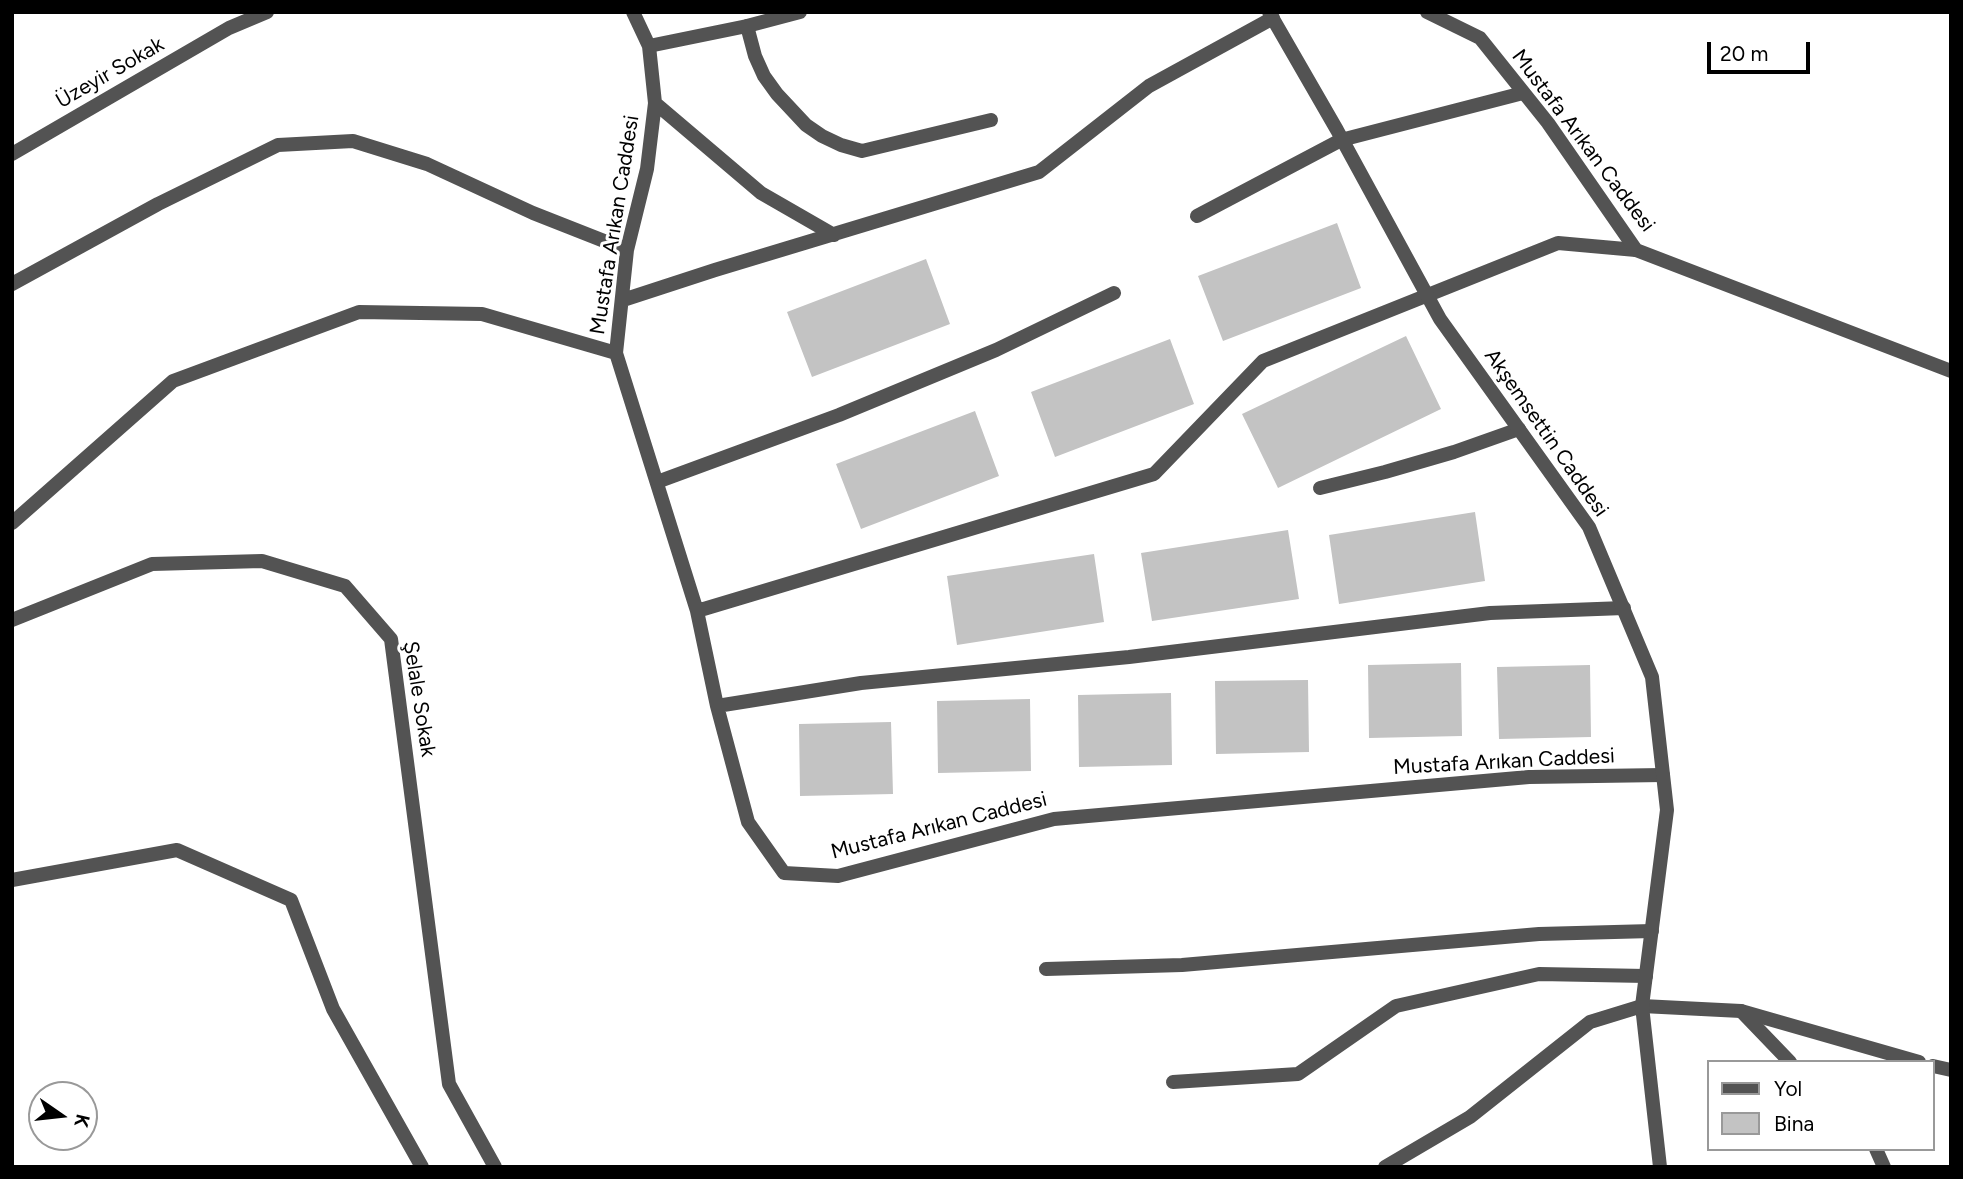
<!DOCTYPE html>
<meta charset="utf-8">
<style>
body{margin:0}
#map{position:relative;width:1963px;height:1179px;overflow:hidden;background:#fff;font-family:Figtree,sans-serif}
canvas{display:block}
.frame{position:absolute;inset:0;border:14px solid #000;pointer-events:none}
.legend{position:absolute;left:1707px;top:1060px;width:228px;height:91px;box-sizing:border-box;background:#fff;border:2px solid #999;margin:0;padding:9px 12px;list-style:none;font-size:21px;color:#000}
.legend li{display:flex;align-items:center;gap:14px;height:35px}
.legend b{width:35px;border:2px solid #999}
.north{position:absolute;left:28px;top:1081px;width:70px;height:70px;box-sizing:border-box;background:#fff;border:2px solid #999;border-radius:50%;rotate:104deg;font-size:19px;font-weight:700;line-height:28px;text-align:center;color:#000}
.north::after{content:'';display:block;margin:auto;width:24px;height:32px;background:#000;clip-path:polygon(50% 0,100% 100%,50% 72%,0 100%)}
.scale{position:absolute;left:1707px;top:42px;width:103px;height:32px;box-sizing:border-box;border:4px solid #000;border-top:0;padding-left:9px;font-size:21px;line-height:24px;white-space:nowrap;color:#000;-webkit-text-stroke:5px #fff;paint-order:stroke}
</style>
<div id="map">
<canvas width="1963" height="1179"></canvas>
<div class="frame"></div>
<ul class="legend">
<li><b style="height:9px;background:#535353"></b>Yol</li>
<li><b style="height:19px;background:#c3c3c3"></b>Bina</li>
</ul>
<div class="north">K</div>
<div class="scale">20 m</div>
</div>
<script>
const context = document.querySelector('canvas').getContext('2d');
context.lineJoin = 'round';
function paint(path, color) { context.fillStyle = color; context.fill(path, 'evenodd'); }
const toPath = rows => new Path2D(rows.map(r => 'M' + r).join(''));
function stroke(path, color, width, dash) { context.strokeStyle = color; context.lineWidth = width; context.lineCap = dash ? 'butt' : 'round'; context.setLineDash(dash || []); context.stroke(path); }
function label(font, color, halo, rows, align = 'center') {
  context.font = font + ' Figtree,sans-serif'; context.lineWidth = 6; context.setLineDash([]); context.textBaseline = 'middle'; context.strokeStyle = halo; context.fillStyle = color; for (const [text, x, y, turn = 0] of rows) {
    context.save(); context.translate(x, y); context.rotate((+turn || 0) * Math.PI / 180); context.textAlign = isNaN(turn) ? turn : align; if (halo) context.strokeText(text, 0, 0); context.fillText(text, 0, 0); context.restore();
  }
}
const building = toPath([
 [1337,223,1361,288,1223,341,1198,276],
 [926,259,950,324,812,377,787,312],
 [1406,336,1441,409,1278,488,1242,414],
 [1170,339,1194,404,1055,457,1031,392],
 [975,411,999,476,861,529,836,464],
 [1475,512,1485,581,1339,604,1329,535],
 [1288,530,1299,599,1152,621,1141,553],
 [1094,554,1104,622,957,645,947,576],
 [1461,663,1462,736,1369,738,1368,665],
 [1590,665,1591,737,1499,739,1497,667],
 [1308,680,1309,752,1216,754,1215,681],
 [1171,693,1172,765,1079,767,1078,695],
 [1030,699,1031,771,938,773,937,701],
 [891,722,893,794,800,796,799,724]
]);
const service = toPath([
 [747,26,755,56,764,76,777,94,806,125,822,136,841,145,862,151,991,120],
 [657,482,839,415,996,350,1114,293],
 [1320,488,1385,472,1454,452,1519,429],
 [1046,969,1182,965,1539,934,1652,931],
 [1173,1082,1298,1074,1396,1006,1539,974,1646,976]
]);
const minor = toPath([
 [633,12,649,46,655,103,647,169,627,250,616,353,697,611,717,706,748,822,784,873,838,876,1054,819,1529,777,1663,775],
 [649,46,747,26,800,12],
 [655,103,761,193,834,235],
 [12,154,229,28,267,12],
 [1197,216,1341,140,1523,93],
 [12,284,158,204,278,145,353,141,427,164,533,213,627,250],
 [623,300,715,270,1039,172,1149,86,1273,18],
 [12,523,173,381,359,312,482,314,616,353],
 [697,611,1154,474,1263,361,1558,243,1636,250],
 [12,620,152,564,262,561,345,586,391,639,449,1084,495,1167],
 [717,706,861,683,1129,657,1490,613,1624,608],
 [12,880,177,850,291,900,333,1009,422,1167],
 [1933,1066,1951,1070],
 [1385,1167,1470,1117,1590,1022,1642,1006,1741,1011,1919,1062]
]);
const tertiary = toPath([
 [1269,12,1337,130,1440,319,1589,527,1652,677,1667,810,1642,1006,1660,1167],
 [1427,12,1480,38,1548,123,1636,250,1951,371],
 [1741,1011,1790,1062],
 [1876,1149,1884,1167]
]);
const streetNames = [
 ["Üzeyir Sokak",110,73,-30],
 ["Mustafa Arıkan Caddesi",1583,141,53],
 ["Mustafa Arıkan Caddesi",615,225,-81],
 ["Akşemsettin Caddesi",1546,433,55],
 ["Şelale Sokak",419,699,81],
 ["Mustafa Arıkan Caddesi",1504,762,-3],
 ["Mustafa Arıkan Caddesi",939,826,-14]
];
paint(building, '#c3c3c3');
stroke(service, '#535353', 14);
stroke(minor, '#535353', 14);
stroke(tertiary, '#535353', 14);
label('21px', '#000', '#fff', streetNames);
</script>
